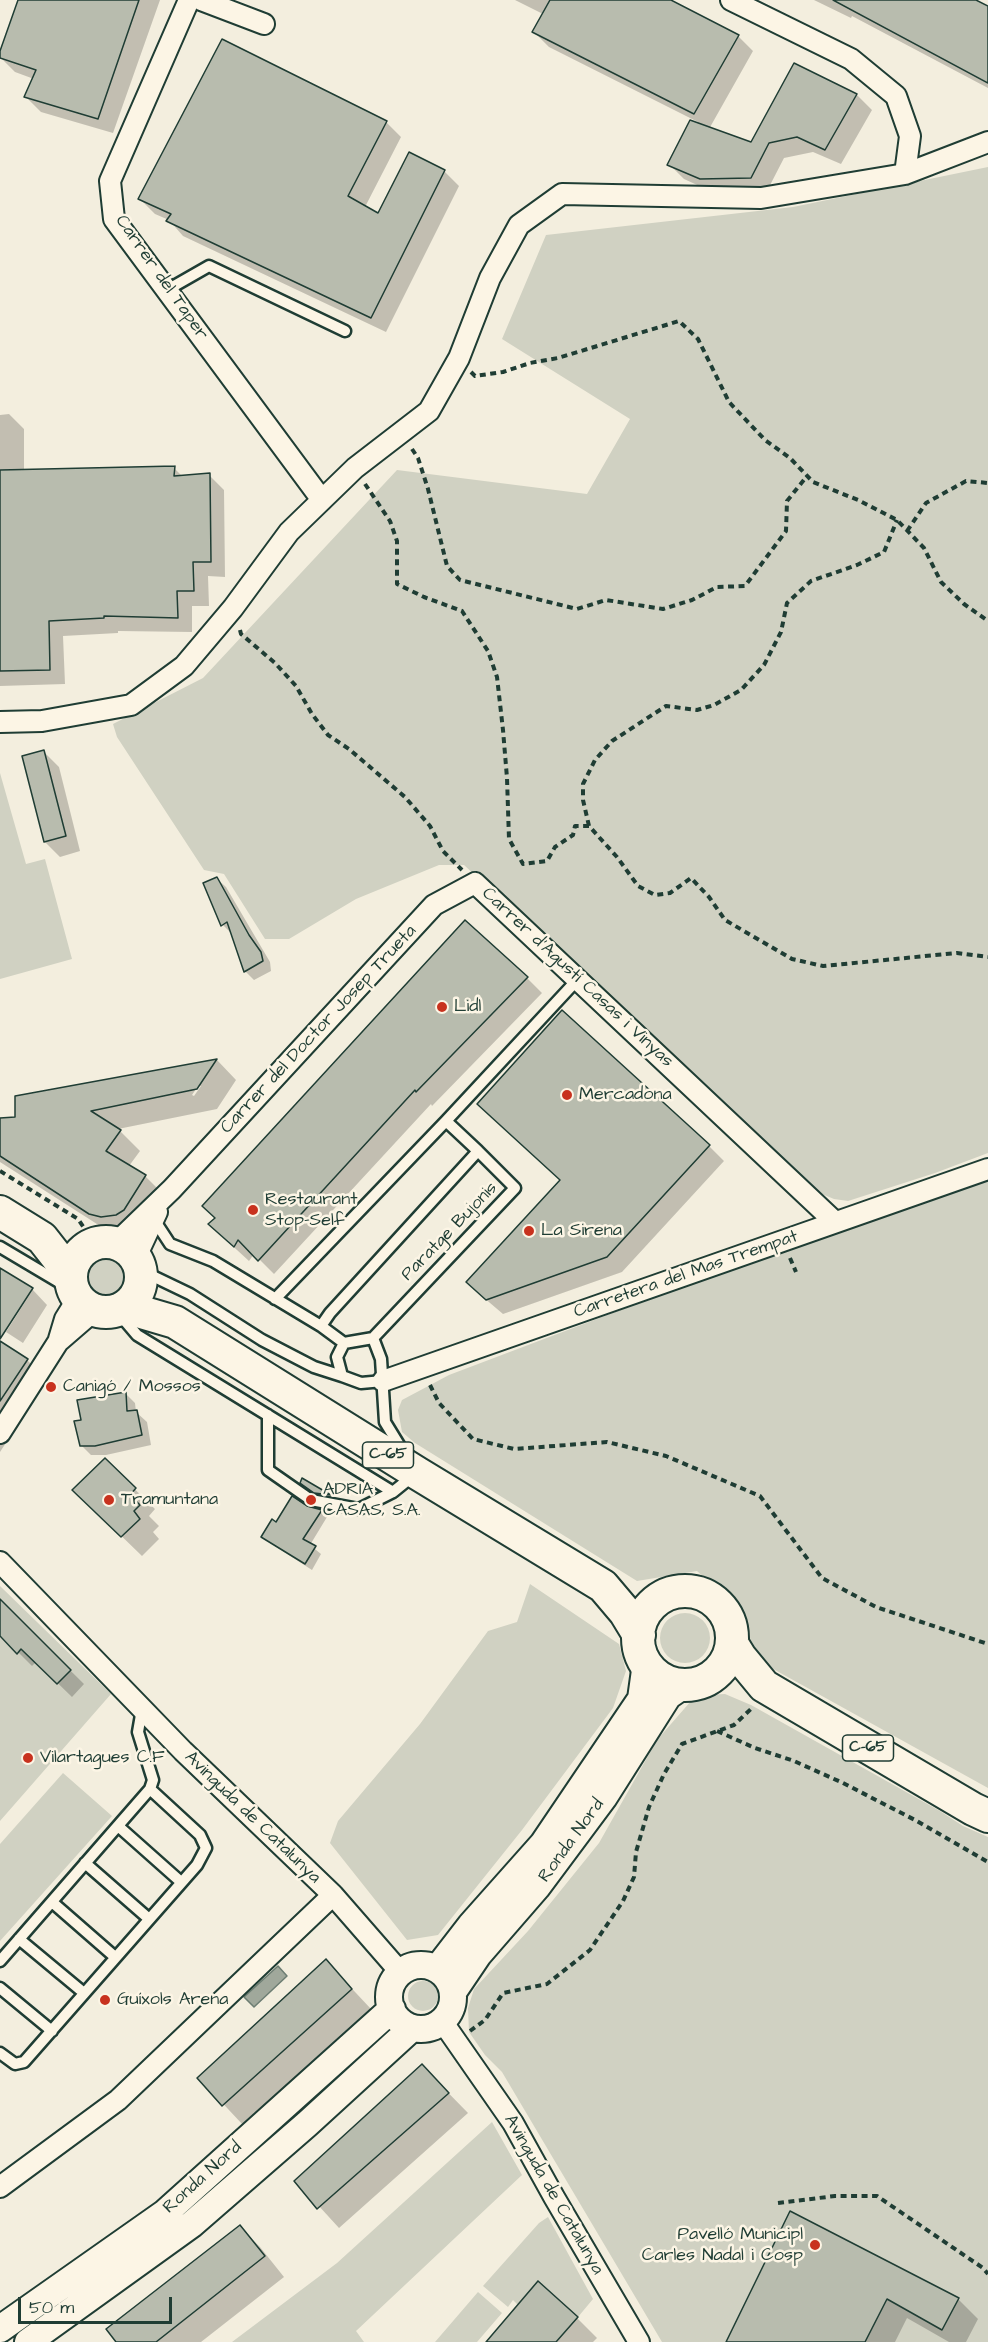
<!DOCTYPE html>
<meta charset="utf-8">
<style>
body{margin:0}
#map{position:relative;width:988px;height:2342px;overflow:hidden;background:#f3eede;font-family:"Architects Daughter",sans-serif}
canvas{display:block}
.scale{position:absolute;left:18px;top:2297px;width:154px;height:27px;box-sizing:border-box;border:3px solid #1f3d34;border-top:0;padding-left:8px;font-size:18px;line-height:21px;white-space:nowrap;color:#1f3d34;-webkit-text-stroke:4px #fcf5e5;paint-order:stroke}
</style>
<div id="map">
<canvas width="988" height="2342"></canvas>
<div class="scale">50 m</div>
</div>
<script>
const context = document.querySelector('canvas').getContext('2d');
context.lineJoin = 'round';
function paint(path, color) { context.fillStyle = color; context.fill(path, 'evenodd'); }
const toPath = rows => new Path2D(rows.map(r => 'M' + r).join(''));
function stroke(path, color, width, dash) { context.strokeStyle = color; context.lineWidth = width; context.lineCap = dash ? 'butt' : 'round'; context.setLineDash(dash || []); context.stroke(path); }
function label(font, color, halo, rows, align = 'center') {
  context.font = font + ' "Architects Daughter",sans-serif'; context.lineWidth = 5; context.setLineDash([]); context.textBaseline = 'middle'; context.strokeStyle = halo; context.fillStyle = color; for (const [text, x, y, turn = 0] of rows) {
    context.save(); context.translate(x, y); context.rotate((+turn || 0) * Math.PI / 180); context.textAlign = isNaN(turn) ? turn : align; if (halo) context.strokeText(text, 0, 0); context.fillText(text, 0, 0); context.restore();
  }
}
const green = toPath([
 [988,167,988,1153,935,1173,848,1201,834,1199,822,1194,799,1175,464,865,439,865,356,899,289,939,265,939,224,874,204,870,117,737,113,724,203,678,397,470,587,494,630,419,502,339,546,235,793,207],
 [0,773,26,864,45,859,72,959,0,979],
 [988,1176,988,1788,748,1655,739,1608,697,1571,637,1581,415,1443,402,1432,398,1410,402,1400,449,1375,639,1303,958,1189],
 '85 1278a21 21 0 1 1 42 0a21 21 0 1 1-42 0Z',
 [530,1584,619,1644,626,1671,613,1708,522,1830,438,1935,407,1940,330,1843,338,1821,420,1724,488,1631,517,1622],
 [0,1586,111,1694,0,1821],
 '660 1638a25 25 0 1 1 50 0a25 25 0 1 1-50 0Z',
 [725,1694,751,1705,940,1811,963,1826,988,1837,988,2342,662,2342,502,2072,485,2055,469,2032,468,2008,474,1989,528,1931,599,1843,657,1740,691,1701,707,1695],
 [63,1773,112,1816,0,1941,0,1844],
 '408 1996a15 15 0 1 1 30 0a15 15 0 1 1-30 0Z',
 [492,2122,522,2175,356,2331,364,2342,232,2342,337,2263],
 [548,2217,593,2299,578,2317,538,2282,518,2305,513,2300,508,2307,483,2286,539,2223],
 [478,2292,502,2313,477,2342,435,2342]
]);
const water = toPath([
 [278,1966,287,1976,254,2007,244,1997,278,1966]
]);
const shadow = toPath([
 [20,0,160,0,113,133,41,112,26,97,34,79,15,72,0,57],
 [515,0,667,0,738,36,753,51,709,129,752,144,795,65,857,95,872,110,841,164,813,152,784,158,766,193,717,194,684,179,669,164,698,122,549,47,534,32,543,14],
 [814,0,972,0,988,8,988,88,852,16,851,18],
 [386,122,401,137,365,207,379,215,444,171,459,186,386,332,183,236,169,220,155,214,140,199],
 [9,414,24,429,24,471,174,468,183,477,209,475,224,490,225,577,208,576,209,606,192,606,192,632,118,631,118,633,63,636,65,684,0,686,0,415],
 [44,752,59,767,80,851,60,857,45,842],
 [216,878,226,887,270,962,271,971,254,980,245,971,232,934,223,925,205,884],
 [527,978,542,993,432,1106,431,1104,274,1274,254,1254,249,1261,225,1239],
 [217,1060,236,1080,217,1109,118,1129,140,1151,129,1166,145,1176,165,1196,122,1237,111,1233,0,1162,0,1119,16,1118,17,1097],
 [198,1086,201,1086,194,1096,192,1095],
 [709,1146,724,1161,622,1272,503,1314,483,1297],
 [0,1270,32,1289,47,1305,23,1343,6,1332,32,1291,29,1291,0,1328],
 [0,1343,27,1360,47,1380,0,1452],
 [125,1393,135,1403,136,1412,147,1422,151,1445,106,1455,91,1455,81,1445],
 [105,1460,155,1509,149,1516,159,1526,153,1532,159,1539,142,1556,74,1490],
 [303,1480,331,1496,333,1498,320,1497,306,1487],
 [307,1508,321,1511,327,1517,310,1545,321,1554,312,1570,270,1543,263,1536],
 [0,1601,84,1684,72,1697,36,1662,32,1666,0,1634],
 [326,1961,371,2009,243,2125,199,2078],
 [422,2066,468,2113,339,2228,296,2181],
 [790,2213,958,2299,978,2319,966,2342,949,2342,907,2318,895,2342,728,2342],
 [240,2227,260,2247,284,2277,201,2342,118,2342],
 [577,2318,597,2338,593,2342,488,2342]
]);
const building = toPath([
 [18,0,139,0,98,119,24,97,36,70,0,58,0,51,18,0],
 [550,0,671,0,739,35,694,114,532,32,550,0],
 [833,0,976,0,988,6,988,83,833,0],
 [222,39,387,121,348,196,378,213,409,152,445,170,371,318,166,221,171,214,138,199,222,39],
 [794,63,857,94,825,150,797,137,769,143,751,178,700,179,667,165,690,120,751,142,794,63],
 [175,466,174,476,210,473,211,562,193,562,194,591,177,591,178,618,104,616,104,618,49,621,50,670,0,671,0,470,175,466],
 [44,750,66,836,44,842,22,756,44,750],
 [217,877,249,935,261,952,263,961,244,972,227,922,221,926,203,883,217,877],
 [465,920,528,977,416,1092,415,1090,258,1261,238,1240,234,1247,208,1224,215,1218,202,1206,465,920],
 [562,1010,710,1145,607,1257,486,1300,466,1282,560,1180,477,1104,562,1010],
 [217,1059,197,1089,91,1111,121,1130,106,1151,146,1175,124,1210,116,1215,101,1217,89,1214,0,1156,0,1118,15,1117,15,1096,217,1059],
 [0,1268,33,1288,0,1339,0,1268],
 [0,1341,28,1359,0,1401,0,1341],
 [126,1392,127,1411,137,1410,142,1435,95,1446,80,1446,74,1421,81,1420,77,1400,126,1392],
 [105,1458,136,1488,130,1495,140,1505,134,1511,140,1519,121,1537,72,1490,105,1458],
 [302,1478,331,1495,314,1493,300,1483,302,1478],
 [292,1496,307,1506,322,1510,303,1539,316,1546,305,1564,261,1537,272,1519,276,1522,292,1496],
 [0,1599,71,1670,57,1684,21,1649,17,1654,0,1636,0,1599],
 [326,1959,352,1989,222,2106,197,2078,326,1959],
 [422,2064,449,2093,317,2209,294,2181,422,2064],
 [790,2211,959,2298,942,2330,887,2299,865,2342,726,2342,790,2211],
 [240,2225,265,2256,156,2342,116,2342,106,2329,240,2225],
 [538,2281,578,2317,556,2342,486,2342,538,2281]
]);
const path = toPath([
 [471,372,475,376,503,372,530,363,558,358,679,321,698,339,729,402,765,440,790,458,813,482,858,500,897,520,924,548,941,582,964,604,988,621],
 [412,449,418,458,428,489,447,566,460,580,577,609,606,600,663,609,692,600,717,587,745,586,786,531,787,501,807,476],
 [365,484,390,521,397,541,397,584,424,597,462,611,488,651,497,677,503,730,507,778,509,839,523,864,547,861,555,847,573,835,575,826,589,826,617,857,638,886,655,895,670,893,691,878,709,897,725,920,792,959,823,966,957,953,988,957],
 [907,531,926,503,966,481,988,483],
 [240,630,241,634,275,663,296,686,312,714,328,735,349,749,405,797,430,826,443,851,462,870],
 [589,826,583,800,583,784,595,760,612,741,666,706,697,710,714,705,741,690,764,665,781,632,787,603,811,581,857,565,884,552,897,520],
 [0,1171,78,1219,95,1244],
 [790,1258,796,1272],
 [430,1385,439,1403,473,1439,514,1449,607,1442,666,1456,760,1496,822,1578,876,1607,988,1644],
 [717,1731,755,1748,794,1761,843,1783,915,1820,988,1862],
 [470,2031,485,2020,503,1993,547,1984,590,1950,623,1901,634,1877,636,1852,649,1807,664,1774,682,1744,734,1725,752,1708],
 [778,2203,835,2196,877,2196,983,2268,988,2274]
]);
const service = toPath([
 [167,290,209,266,345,331],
 [446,1121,478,1151],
 [153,1218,170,1244,213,1261,321,1326,344,1343,337,1357,342,1376,361,1383,383,1381],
 [0,1247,64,1285],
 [140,1270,190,1294,262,1340,314,1367,342,1376],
 [275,1299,446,1121,578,979],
 [120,1315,137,1335,393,1492,414,1475],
 [321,1326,330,1313,478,1151,515,1188,373,1338,381,1359,385,1422,404,1453],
 [344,1343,373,1338],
 [268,1415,268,1470,311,1500,359,1509,393,1492],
 [118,1826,181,1882],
 [85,1863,148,1918],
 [52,1902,115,1957],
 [19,1939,84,1993],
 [0,1961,150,1789,153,1780,138,1732,142,1709],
 [0,1988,52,2031],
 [0,2053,15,2064,24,2062,197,1865,206,1848,200,1835,150,1789]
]);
const minor = toPath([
 [189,0,110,181,114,219,322,500],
 [201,0,264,24],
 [731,0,851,59,896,96,910,136,905,174],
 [0,722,42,721,131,705,184,666,233,608,289,532,355,468,429,411,459,358,490,278,519,225,562,194,761,198,905,174,988,142],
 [115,1244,172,1189,434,905,475,883,835,1222],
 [135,1259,157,1212],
 [59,1339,65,1319,78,1298],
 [383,1381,988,1169],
 [0,1433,58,1342,95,1310],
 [0,1562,183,1751,333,1895,401,1973],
 [442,2021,513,2123,554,2197,639,2342],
 [0,2187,118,2100,333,1895]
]);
const tertiary = toPath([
 '389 1997a32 32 0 1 1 64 0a32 32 0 1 1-64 0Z',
 [437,1969,471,1925,543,1844,641,1699,646,1663],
 [453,1992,478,1955,537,1887,604,1797,668,1696,684,1685],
 [0,2329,165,2213,392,2009],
 [28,2342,192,2224,307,2124,412,2028]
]);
const primary = toPath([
 [0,1212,42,1238,71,1275],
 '71 1277a35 35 0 1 1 70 0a35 35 0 1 1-70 0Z',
 [124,1307,175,1322,417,1473,603,1586,625,1612,639,1635],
 '638 1638a47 47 0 1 1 94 0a47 47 0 1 1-94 0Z',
 [732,1644,740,1657,764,1686,973,1809,988,1816]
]);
const markers = [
 [442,1007,6,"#c8321e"],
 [567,1095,6,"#c8321e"],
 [253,1210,6,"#c8321e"],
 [529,1231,6,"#c8321e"],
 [51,1387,6,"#c8321e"],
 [109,1500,6,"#c8321e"],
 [311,1500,6,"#c8321e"],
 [28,1758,6,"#c8321e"],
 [105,2000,6,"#c8321e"],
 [815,2245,6,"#c8321e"]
];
const shields = [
 [388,1455,51],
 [868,1748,51]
];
const shieldNames = [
 ["C-65",388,1455],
 ["C-65",868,1748]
];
const streetNames = [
 ["Carrer del Taper",161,278,55],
 ["Carrer d'Agustí Casas i Vinyas",577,978,43],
 ["Carrer del Doctor Josep Trueta",319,1030,-47],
 ["Paratge Bujonis",450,1232,-46],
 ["Carretera del Mas Trempat",686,1275,-19],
 ["Avinguda de Catalunya",252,1818,44],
 ["Ronda Nord",572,1841,-54],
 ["Ronda Nord",203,2178,-42],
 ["Avinguda de Catalunya",553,2195,60]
];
const poiNames = [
 ["Lidl",454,1007],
 ["Mercadona",579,1095],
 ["Restaurant",265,1200],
 ["Stop-Self",265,1221],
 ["La Sirena",541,1231],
 ["Canigó / Mossos",63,1387],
 ["ADRIA",323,1490],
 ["CASAS, S.A.",323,1511],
 ["Tramuntana",121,1500],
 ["Vilartagues C.F",40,1758],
 ["Guíxols Arena",117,2000],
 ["Pavelló Municipl",803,2235,"right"],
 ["Carles Nadal i Cosp",803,2256,"right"]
];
paint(green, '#d0d1c2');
paint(water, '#a0a89b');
stroke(water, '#6c7d72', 1.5);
paint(shadow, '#0003');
paint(building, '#b8bcae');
stroke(building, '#1f3d34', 1.5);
stroke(service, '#1f3d34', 15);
stroke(minor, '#1f3d34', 24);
stroke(tertiary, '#1f3d34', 30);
stroke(primary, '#1f3d34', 36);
stroke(path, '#1f3d34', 4, [6, 4.5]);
stroke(service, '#fcf5e5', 10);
stroke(minor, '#fcf5e5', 20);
stroke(tertiary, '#fcf5e5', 26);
stroke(primary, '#fcf5e5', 32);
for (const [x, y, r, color] of markers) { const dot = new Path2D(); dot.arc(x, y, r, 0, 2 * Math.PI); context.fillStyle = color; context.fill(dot); stroke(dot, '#fcf5e5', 2); }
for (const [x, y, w] of shields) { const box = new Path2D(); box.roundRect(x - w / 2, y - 13, w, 26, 4.5); context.fillStyle = '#fcf5e5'; context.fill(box); stroke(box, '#1f3d34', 1.5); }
label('bold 16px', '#1f3d34', null, shieldNames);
label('18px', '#1f3d34', '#fcf5e5', streetNames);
label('18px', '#1f3d34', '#fcf5e5', poiNames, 'left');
</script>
